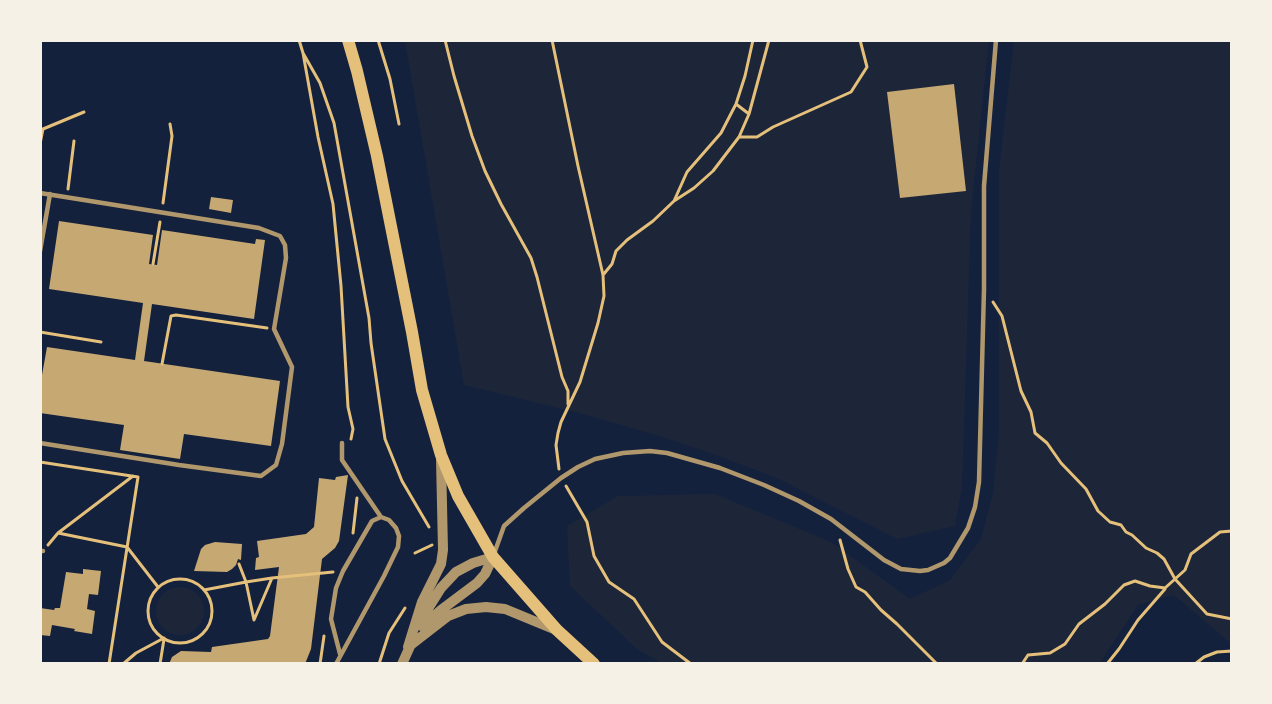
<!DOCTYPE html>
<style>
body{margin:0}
#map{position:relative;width:1272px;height:704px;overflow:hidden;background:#14213d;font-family:"PT Serif",serif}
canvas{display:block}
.frame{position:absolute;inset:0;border:42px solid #f6f1e7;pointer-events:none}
</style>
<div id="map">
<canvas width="1272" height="704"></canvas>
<div class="frame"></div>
</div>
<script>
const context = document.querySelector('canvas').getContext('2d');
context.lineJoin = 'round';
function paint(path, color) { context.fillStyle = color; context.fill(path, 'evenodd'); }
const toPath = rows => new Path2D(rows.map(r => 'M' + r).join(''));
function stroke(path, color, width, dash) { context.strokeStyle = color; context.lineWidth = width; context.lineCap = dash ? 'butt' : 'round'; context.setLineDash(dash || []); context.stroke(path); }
const green = toPath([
 [405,41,989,41,971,210,962,487,955,526,897,539,779,479,724,458,660,436,579,413,464,385],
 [1014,41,1231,41,1232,639,1229,642,1174,595,1138,605,1100,663,661,663,637,649,570,586,567,526,618,496,715,494,831,542,910,599,950,580,981,539,993,493,999,433,999,170],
 '156 611a24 24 0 1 1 48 0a24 24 0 1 1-48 0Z'
]);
const building = toPath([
 [954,84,966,191,900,198,887,92],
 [211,197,233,200,231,213,209,209],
 [59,221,153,235,149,264,157,265,162,230,255,244,256,239,265,240,254,319,152,304,144,361,280,381,271,446,184,434,180,459,120,450,124,425,40,413,40,386,47,347,135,360,143,303,49,289],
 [348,475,339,541,335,548,322,559,311,649,305,664,169,664,172,657,181,651,211,652,212,647,268,639,270,636,279,567,255,570,256,558,259,557,257,541,306,534,314,527,319,478,335,480,336,477],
 [215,542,242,544,241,560,238,559,236,565,232,569,227,572,194,571,201,549,205,545],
 [83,569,101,571,98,595,89,594,87,609,95,611,92,634,74,631,75,629,52,625,50,636,40,635,40,608,54,610,55,608,60,608,66,572,83,574]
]);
const path = toPath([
 [299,40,303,53,318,137,333,204,341,286,348,407,353,429,351,439],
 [378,40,390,79,399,124],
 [445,40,454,76,472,136,485,171,501,204,531,258,537,277,562,377,568,391,568,404],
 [552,40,578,166,603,275,604,296,598,323,580,382,561,422,558,433,556,445,559,469],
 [303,53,320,83,334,123,369,318,371,343,385,439,402,481,429,527],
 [736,104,749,114],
 [740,137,757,137,773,127,851,92,867,67,860,40],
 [40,144,43,129,84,112],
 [68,189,74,141],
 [674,201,694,188,713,171,739,137,749,114,769,40],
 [163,203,172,136,170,124],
 [153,264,160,222],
 [603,275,612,264,616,251,627,240,653,221,674,201,687,172,721,133,736,104,745,76,753,40],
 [993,302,1002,316,1021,391,1031,412,1035,433,1047,443,1061,463,1086,489,1098,511,1110,522,1121,525,1126,532,1132,535,1146,548,1157,553,1164,559,1175,579,1165,588,1150,586,1135,581,1124,585,1105,604,1079,624,1065,644,1050,653,1028,655,1022,664],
 [40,332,101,342],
 [162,364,171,316,176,315,267,328],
 [40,462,138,477,109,664],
 [566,486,587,522,594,556,609,582,634,599,662,642,691,664],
 [1232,531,1220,532,1191,554,1185,570,1175,579,1207,614,1232,619],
 [58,533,133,476],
 [353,533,357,498],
 [840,540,848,569,856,587,865,592,881,610,897,624,937,664],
 [48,545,58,533,127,547,158,587],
 [415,553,432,545],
 [239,564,246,582,272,578],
 '148 611a32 32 0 1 1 64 0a32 32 0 1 1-64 0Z',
 [204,590,246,582,254,620,272,578,333,572],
 [123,664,136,653,164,638],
 [160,664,164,639],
 [320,664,324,636],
 [379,664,389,633,405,608],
 [1107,664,1119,649,1138,620,1165,589],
 [1195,664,1204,657,1217,652,1232,651]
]);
const service = toPath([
 [40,193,259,228,280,236,285,245,286,258,274,329,292,367,282,444,276,465,261,476,179,465,40,443],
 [40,251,50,194],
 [342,443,342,460,381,517],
 [40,551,43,551],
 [494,554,504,526,524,508,561,478,578,467,595,459,623,453,650,451,667,453,720,468,764,485,799,501,831,519,884,560,901,569,920,571,928,570,944,563,950,558,968,528,975,507,979,482,984,289,984,186,996,40],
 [336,664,384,576,398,547,399,536,396,528,389,520,381,517,372,521,343,571,336,588,331,619,340,654]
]);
const tertiary = toPath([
 [424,625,441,610,477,583,485,574,493,557],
 [421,626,429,607,441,588,456,572,473,563,493,557],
 [408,647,422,602,441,564,443,550,441,459],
 [408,647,448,616,466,609,486,607,505,609,556,630],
 [402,664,412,642]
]);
const secondary = toPath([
 [348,40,357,71,377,156,412,332,422,390,441,455,458,496,493,557,557,630,594,664]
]);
paint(green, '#1d2539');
paint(building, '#c6a872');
stroke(path, '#e5c07b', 3);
stroke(service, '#b1986c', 4.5);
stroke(tertiary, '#b1986c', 10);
stroke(secondary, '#e5c07b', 12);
</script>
